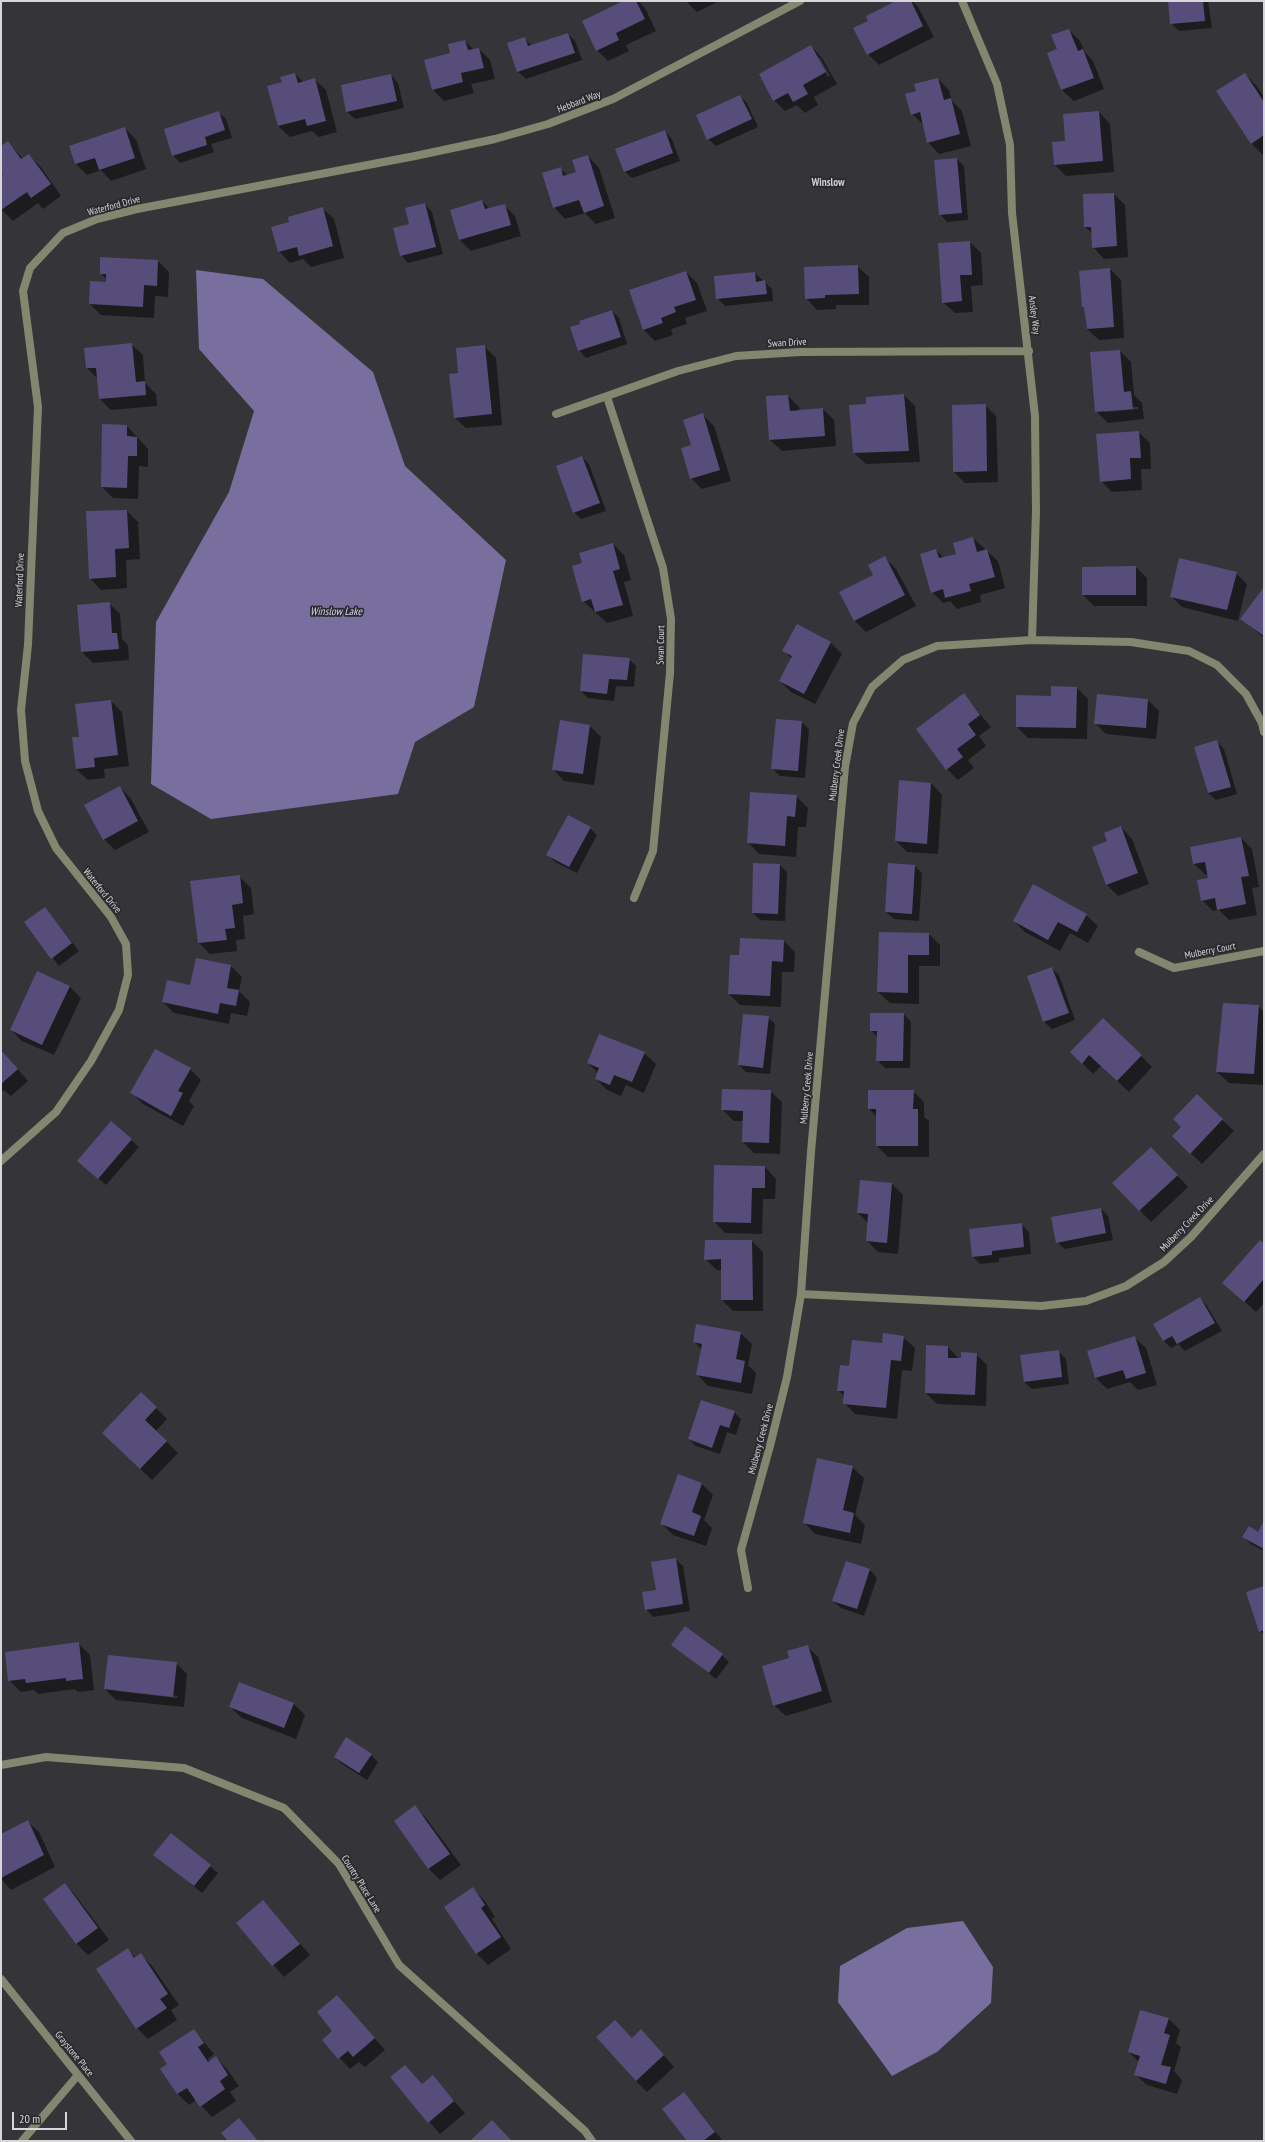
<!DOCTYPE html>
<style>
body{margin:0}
#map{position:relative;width:1265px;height:2142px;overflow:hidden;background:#353438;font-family:"PT Sans Narrow",sans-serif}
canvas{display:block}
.frame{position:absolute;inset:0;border:2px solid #d7d7d9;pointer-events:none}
.scale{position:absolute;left:12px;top:2112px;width:55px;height:18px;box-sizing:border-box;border:2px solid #d7d7d9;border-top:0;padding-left:5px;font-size:12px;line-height:14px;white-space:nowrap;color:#d7d7d9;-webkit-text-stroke:3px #2b2a2e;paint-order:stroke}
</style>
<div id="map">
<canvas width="1265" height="2142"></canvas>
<div class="frame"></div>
<div class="scale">20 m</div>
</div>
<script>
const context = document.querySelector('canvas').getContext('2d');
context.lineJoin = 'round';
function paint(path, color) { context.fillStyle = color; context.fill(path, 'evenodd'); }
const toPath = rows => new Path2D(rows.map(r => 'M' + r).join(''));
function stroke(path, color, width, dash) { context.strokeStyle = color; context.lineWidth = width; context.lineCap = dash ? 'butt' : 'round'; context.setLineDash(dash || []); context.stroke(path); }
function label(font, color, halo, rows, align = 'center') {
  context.font = font + ' "PT Sans Narrow",sans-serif'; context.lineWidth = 3.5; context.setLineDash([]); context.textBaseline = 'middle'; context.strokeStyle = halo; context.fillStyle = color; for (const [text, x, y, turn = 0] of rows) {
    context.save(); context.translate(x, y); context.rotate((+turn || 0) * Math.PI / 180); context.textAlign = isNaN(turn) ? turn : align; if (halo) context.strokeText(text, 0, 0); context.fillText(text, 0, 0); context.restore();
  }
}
const water = toPath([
 [196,270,263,279,373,372,405,466,506,560,474,707,415,742,398,794,211,819,151,784,156,622,229,492,254,411,199,349],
 [963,1921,993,1967,991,2003,937,2052,892,2076,838,2002,840,1966,907,1928]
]);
const shadow = toPath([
 [626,1,638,1,645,8,656,31,626,45,629,51,608,61,597,50],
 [686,1,719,1,697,12],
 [898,1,912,1,918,7,934,37,879,65,868,54,869,21],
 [1169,1,1208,1,1212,28,1179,31,1171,23],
 [1069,30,1080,41,1085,52,1093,61,1104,89,1074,101,1062,90,1048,54,1058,50],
 [568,34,575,41,582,60,526,79,518,72,509,43,524,38,532,46],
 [465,41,474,50,479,49,490,60,495,79,471,84,474,93,444,101,433,90,452,54],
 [811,46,822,58,837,84,814,97,818,105,805,113,797,105,785,111,774,100],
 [818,58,820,58,830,76,828,77],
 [295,74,303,82,314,79,326,90,337,132,319,137,312,131,290,137,278,126,283,83],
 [1245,74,1256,85,1264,97,1263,155,1251,143],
 [391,75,398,83,404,108,355,119,347,112],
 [938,79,949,90,952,101,962,111,971,146,939,154,928,142,924,125,912,114,917,92],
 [740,96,747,103,758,127,716,146,708,139],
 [218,112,226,119,232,138,211,144,214,152,180,163,173,155],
 [1099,112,1110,124,1114,172,1066,176,1055,165],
 [125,128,136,140,146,169,111,181,101,170,87,175,76,164],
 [665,131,672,139,680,161,632,178,624,171],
 [8,142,23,159,29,155,40,166,61,196,43,209,38,203,13,221,1,209,1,178,4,175,1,171,1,147],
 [588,156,599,168,615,218,596,224,585,213,565,219,554,207,561,169,567,175,577,173],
 [957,159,964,166,968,220,947,222,940,214],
 [1114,194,1125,205,1128,257,1104,259,1093,247,1093,234,1085,227,1084,195],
 [482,201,490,209,504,205,515,216,521,236,471,251,460,240,451,210],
 [425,204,432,212,443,254,408,263,401,255,411,224],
 [322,208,334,219,344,258,311,267,303,259,290,263,279,251,290,223],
 [970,242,981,253,983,285,971,286,973,312,955,313,943,302],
 [158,261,169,272,168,297,155,296,154,318,101,315,90,304,91,282,107,283,107,280,101,273],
 [857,266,869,277,869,305,836,305,836,309,817,310,806,298],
 [1110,269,1121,280,1124,338,1099,340,1087,329,1086,309,1083,306],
 [686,272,697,283,707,311,685,318,687,324,671,329,673,335,655,341,644,330,631,291],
 [755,273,772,289,773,301,725,306,717,298],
 [612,311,619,318,627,344,586,358,579,350],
 [131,344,143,355,145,383,156,394,157,406,111,410,100,399,98,379,87,368],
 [484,346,496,358,502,425,466,428,454,417,460,374],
 [1120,351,1131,362,1134,395,1142,403,1144,419,1108,423,1096,411],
 [1138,407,1138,409,1105,412,1105,410],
 [904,395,915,406,920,462,866,464,854,453],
 [788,396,799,407,800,411,823,409,834,420,836,446,782,451,770,440],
 [985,405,996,416,998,482,965,483,954,472,953,406],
 [703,415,714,426,731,481,702,489,691,478,692,446],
 [127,426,148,449,148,467,139,466,138,499,113,498,102,487],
 [1138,432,1150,443,1151,469,1141,469,1142,490,1112,492,1101,481],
 [582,457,589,464,606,511,581,519,574,512],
 [127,511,138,522,140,559,126,560,127,588,101,590,90,578],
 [973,538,998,561,1005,588,980,595,981,602,957,609,950,601,943,603,932,592,936,550,944,558,957,554],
 [613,544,624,555,631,580,624,582,633,616,607,623,583,601,584,564],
 [885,558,896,569,916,606,866,632,855,621,840,593,874,575],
 [1136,567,1147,578,1147,606,1094,606,1083,595],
 [1236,573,1247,584,1238,621,1182,607,1171,596],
 [1264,588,1264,638,1242,619],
 [109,603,120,614,122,639,128,645,129,660,93,663,82,652,78,606],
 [797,625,831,643,842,654,815,704,791,692,780,681,792,659,784,651],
 [629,659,636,666,634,687,616,686,614,701,588,698,581,691],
 [1077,688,1088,699,1087,739,1028,738,1017,727,1052,697],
 [964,695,991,727,979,736,986,746,968,760,974,768,958,780,947,769],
 [1148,700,1159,711,1156,739,1106,734,1095,723],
 [111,701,122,712,129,766,104,769,105,778,88,780,76,769,80,737],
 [802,722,809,729,805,778,780,776,772,768],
 [590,726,601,737,594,785,564,781,553,769],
 [1216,741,1224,749,1237,794,1216,800,1208,793,1195,748],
 [931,783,942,795,938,854,907,852,896,841],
 [120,787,131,799,149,832,115,850,104,839],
 [796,796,808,808,806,827,798,827,796,857,759,854,748,842],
 [1121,827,1132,839,1149,884,1118,896,1107,885,1109,842],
 [590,828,597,835,577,873,555,862,548,854],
 [1241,838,1252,849,1259,887,1252,888,1257,915,1229,920,1219,910,1213,911,1202,900,1209,879,1208,874,1206,875,1194,864],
 [754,864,780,865,787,872,785,921,760,920,753,913],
 [915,866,922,873,919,921,894,919,886,912],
 [239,876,251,888,254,914,243,916,245,939,236,940,237,951,210,954,199,943,191,882],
 [45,908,79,951,59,966,25,922],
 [1086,915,1098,926,1088,943,1070,933,1060,951,1025,932,1014,921],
 [880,933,929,934,940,945,940,966,919,966,919,1004,890,1003,878,992],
 [784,941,795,952,794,972,782,972,781,1007,740,1005,729,994,740,956],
 [197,959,231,966,242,977,239,991,250,1002,247,1016,231,1013,229,1024,174,1013,163,1002,191,986],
 [1051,968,1059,975,1075,1020,1052,1029,1044,1022,1028,977],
 [69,986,81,998,54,1055,22,1041,11,1030],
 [1258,1006,1264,1012,1264,1085,1229,1083,1217,1072],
 [904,1014,911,1022,910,1068,885,1068,877,1060,878,1038,871,1030],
 [768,1017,775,1024,770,1074,746,1072,739,1065],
 [1,1050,28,1081,11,1096,4,1090,1,1092],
 [1071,1052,1141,1056,1152,1067,1129,1092,1101,1066,1093,1074],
 [644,1053,656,1064,644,1093,626,1085,621,1096,607,1090,596,1079,598,1073,588,1063],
 [190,1069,201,1080,189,1101,194,1106,183,1126,143,1104,132,1093],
 [770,1091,782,1102,780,1154,754,1153,743,1142,744,1121,734,1121,723,1110],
 [913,1091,924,1102,924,1117,929,1121,929,1157,888,1157,877,1146,877,1117,869,1109],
 [1197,1096,1234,1131,1202,1164,1173,1136,1182,1127],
 [111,1123,139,1147,106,1185,86,1168],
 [1162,1159,1188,1187,1151,1222,1114,1183],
 [765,1167,776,1179,775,1199,763,1199,762,1234,725,1233,714,1221],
 [892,1184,903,1195,898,1254,878,1252,867,1241,868,1223,858,1213],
 [1101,1209,1108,1216,1113,1240,1065,1249,1057,1242],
 [1021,1224,1029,1232,1031,1254,999,1258,999,1262,980,1264,972,1256],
 [706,1241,752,1241,763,1252,763,1311,733,1311,722,1300,722,1270,717,1270,705,1259],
 [1264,1245,1264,1303,1256,1312,1224,1283],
 [1200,1298,1207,1306,1222,1331,1185,1351,1178,1344,1171,1348,1164,1341],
 [740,1333,752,1344,748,1365,756,1373,752,1394,708,1386,697,1374,702,1350,694,1341],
 [903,1337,915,1348,912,1371,902,1370,897,1419,855,1414,844,1403,844,1396,838,1390,850,1367,882,1344],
 [1134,1337,1146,1348,1157,1385,1138,1390,1130,1382,1107,1389,1096,1378,1088,1352],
 [927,1346,948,1347,959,1359,976,1354,987,1365,986,1406,937,1404,926,1393],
 [1058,1351,1066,1359,1069,1384,1032,1389,1024,1382],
 [141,1393,167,1419,156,1431,178,1453,152,1480,114,1444],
 [734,1412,741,1419,736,1435,727,1432,720,1454,696,1446,689,1439],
 [852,1467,864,1478,855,1515,865,1525,861,1544,815,1534,804,1522],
 [702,1484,713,1495,704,1520,712,1528,706,1546,673,1535,662,1524],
 [1264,1523,1264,1551,1251,1544,1244,1537,1259,1533],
 [675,1559,683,1566,690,1611,653,1617,646,1609],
 [846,1563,870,1570,877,1578,864,1616,841,1608,833,1601],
 [1264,1587,1264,1635,1260,1631],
 [78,1643,90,1655,94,1690,78,1692,75,1689,38,1694,34,1690,21,1692,9,1680],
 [672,1644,722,1655,729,1662,716,1679],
 [807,1646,818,1657,832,1702,786,1716,774,1705,791,1659],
 [176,1663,187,1674,184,1707,116,1700,105,1689],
 [116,1689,178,1696,177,1698,116,1691],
 [240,1683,294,1704,305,1715,296,1739,242,1718,230,1707],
 [371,1755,378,1762,367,1780,342,1764,335,1757],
 [415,1807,426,1818,461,1865,440,1880,429,1869,395,1821],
 [27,1821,39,1832,55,1867,11,1890,1,1879,1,1835],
 [171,1834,218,1873,202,1893,155,1855],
 [65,1884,76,1896,109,1940,88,1955,77,1944,45,1899],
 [472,1889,484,1900,495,1917,492,1919,511,1949,488,1965,477,1954,445,1907],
 [263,1901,310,1955,284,1977,237,1923],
 [128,1949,136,1958,141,1955,152,1966,179,2005,171,2010,177,2020,148,2039,137,2028],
 [337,1996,385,2050,365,2067,359,2062,350,2069,323,2040,334,2031],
 [1169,2019,1180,2030,1176,2043,1181,2047,1174,2071,1182,2080,1177,2094,1147,2085,1135,2074,1139,2062,1129,2052],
 [615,2021,632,2038,652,2042,674,2067,647,2092,636,2081],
 [194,2030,214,2054,208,2059,210,2062,216,2057,227,2069,239,2086,230,2092,236,2101,212,2117,196,2100,189,2105,178,2094,161,2069,169,2064],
 [405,2066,423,2085,432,2077,465,2113,440,2134,391,2078],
 [684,2093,691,2101,722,2140,688,2141]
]);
const building = toPath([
 [623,1,636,1,645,19,616,33,619,40,596,51,582,21],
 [896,1,911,1,923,26,867,55,853,28,868,21,866,16],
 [1168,1,1203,1,1205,21,1170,24],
 [1069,29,1078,51,1083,49,1094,78,1061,90,1047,53,1057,49,1051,35],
 [568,33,575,53,517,72,507,43,525,37,528,46],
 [465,40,468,50,479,48,484,68,461,73,463,82,432,90,424,60,450,53,448,44],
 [811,45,826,72,803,85,808,94,793,102,788,93,773,101,759,74],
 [295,73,298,83,315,78,326,121,307,126,305,119,278,126,267,86,282,82,280,77],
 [1245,73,1264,102,1264,135,1251,144,1216,91],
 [391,74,397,101,346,112,341,85],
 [938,78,944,100,951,98,960,134,927,143,920,112,911,115,905,94,916,91,914,84],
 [740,95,752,119,707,140,696,115],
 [219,111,225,130,205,137,207,145,172,156,164,129],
 [1099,111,1103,161,1054,165,1052,142,1065,141,1063,114],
 [125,127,135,158,99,170,95,158,75,164,69,146],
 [665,130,673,153,624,172,615,149],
 [8,141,21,159,29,154,51,184,31,198,27,192,1,210,1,176,3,175,1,172,1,146],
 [588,155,604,206,584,213,579,200,553,208,542,173,561,167,563,176,576,172,572,160],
 [957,158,962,213,939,215,934,160],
 [1114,193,1117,246,1092,248,1091,227,1084,227,1083,194],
 [482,200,485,209,505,204,511,225,459,240,450,210],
 [425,203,436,247,400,256,393,228,409,224,405,208],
 [323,207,333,246,299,256,297,247,278,252,271,227,289,222,288,217],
 [970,241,972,275,960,275,962,301,942,303,938,243],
 [100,257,158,260,157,286,144,285,143,307,89,304,90,281,106,282,106,274,100,274],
 [858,265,859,294,825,295,825,298,805,299,804,267],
 [1110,268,1114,327,1087,329,1084,307,1082,307,1079,271],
 [686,271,696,300,674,307,676,312,661,318,663,323,643,330,629,290],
 [755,272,756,282,765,280,767,294,716,299,714,276],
 [612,310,621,337,578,351,570,327,580,324,579,321],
 [132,343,136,382,145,381,146,395,99,399,96,368,86,368,84,348],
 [485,345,492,414,454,418,449,374,458,373,456,348],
 [1120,350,1124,392,1131,391,1133,409,1095,412,1090,352],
 [904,394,909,451,853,453,849,405,866,404,866,397],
 [788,395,790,411,823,408,825,436,769,440,766,396],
 [986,404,987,471,953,472,952,405],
 [703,413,720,470,690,479,681,448,691,445,683,420],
 [102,424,127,425,127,436,137,437,137,456,128,456,127,488,101,487],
 [1139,431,1141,458,1130,458,1131,479,1100,482,1096,434],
 [582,456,600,503,573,513,556,466],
 [127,510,129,548,115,549,116,577,89,579,86,511],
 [973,537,977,552,987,549,995,577,969,584,971,591,945,598,943,589,931,593,920,554,936,549,939,558,956,554,953,543],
 [613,543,620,569,613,571,623,605,595,612,591,599,582,602,572,566,582,563,579,553],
 [885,556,905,595,854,621,839,592,873,575,868,565],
 [1179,558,1237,572,1227,610,1170,597],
 [1136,566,1136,595,1082,595,1082,567],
 [1264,587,1264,636,1240,619],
 [110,602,112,633,117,633,119,649,81,652,77,605],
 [797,624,831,642,804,694,779,681,792,656,782,651],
 [583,654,630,658,627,680,609,679,607,694,580,691],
 [1051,686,1077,687,1076,728,1016,727,1016,695,1051,696],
 [964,693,980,715,968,724,976,735,957,749,963,757,946,770,916,729],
 [1097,694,1148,699,1146,728,1094,724],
 [111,700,118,755,94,758,95,767,76,769,72,737,79,737,75,704],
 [776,719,802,721,798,771,771,769],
 [560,720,590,725,583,774,552,770],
 [1217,740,1231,787,1208,793,1194,747],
 [899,780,931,783,927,844,895,841],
 [120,786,138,821,103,840,84,805],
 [750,792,797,795,795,817,787,816,785,846,747,843],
 [568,815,591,827,569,867,546,855],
 [1121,826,1138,873,1106,885,1092,847,1107,841,1104,833],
 [1241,837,1249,876,1241,877,1246,904,1217,910,1215,898,1201,901,1197,880,1208,878,1205,862,1193,864,1190,847],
 [753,863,780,864,778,914,752,913],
 [888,863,915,865,912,914,885,912],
 [240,875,243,903,232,905,235,928,225,929,227,940,198,943,190,881],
 [1033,884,1087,914,1077,932,1058,922,1048,940,1013,921],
 [45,907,72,943,51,959,24,922],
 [879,932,929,933,929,955,908,955,908,993,877,992],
 [740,938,784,940,783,962,772,961,770,996,728,994,730,955,739,955],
 [196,958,231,965,227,988,239,990,236,1006,220,1003,218,1014,162,1002,167,980,190,985],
 [1052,967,1069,1013,1043,1022,1027,976],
 [37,971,70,986,42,1045,10,1030],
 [1223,1003,1259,1005,1254,1074,1216,1072],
 [870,1013,904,1013,903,1061,876,1061,877,1031,870,1031],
 [743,1014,769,1016,763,1068,738,1065],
 [1103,1018,1142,1055,1117,1081,1089,1055,1082,1064,1070,1052],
 [599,1034,645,1052,632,1082,614,1075,610,1085,595,1079,599,1068,587,1063],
 [155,1049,191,1068,178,1091,183,1093,171,1116,130,1093],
 [1,1050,18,1069,1,1084],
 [722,1089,771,1090,769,1143,742,1142,743,1111,721,1110],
 [868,1090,914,1090,913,1109,918,1109,918,1146,876,1146,876,1109,868,1109],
 [1197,1094,1223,1119,1190,1154,1172,1136,1181,1127,1173,1119],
 [111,1121,132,1139,98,1179,77,1161],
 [1151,1147,1178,1175,1139,1211,1112,1183],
 [714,1165,765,1166,765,1188,752,1188,751,1223,713,1222],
 [860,1180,892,1183,887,1243,866,1241,868,1214,857,1213],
 [1101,1208,1106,1233,1056,1243,1051,1217],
 [1022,1223,1024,1247,992,1251,992,1255,972,1257,969,1229],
 [705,1240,752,1240,753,1300,721,1300,721,1259,704,1260],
 [1260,1240,1264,1244,1264,1279,1244,1302,1222,1283],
 [1200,1297,1215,1323,1177,1344,1172,1336,1163,1341,1153,1324],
 [696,1324,741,1332,736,1359,745,1361,741,1383,696,1375,702,1344,693,1342],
 [883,1333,904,1336,901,1361,891,1360,886,1408,843,1404,844,1391,837,1391,840,1365,849,1366,852,1340,882,1343],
 [1135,1336,1146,1373,1126,1379,1123,1370,1095,1378,1087,1351],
 [926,1345,948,1346,948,1358,961,1358,961,1352,977,1353,975,1395,925,1393],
 [1059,1350,1062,1377,1024,1382,1020,1355],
 [141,1392,157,1407,145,1420,167,1441,140,1469,102,1433],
 [701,1400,735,1411,729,1428,720,1425,712,1448,688,1439],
 [817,1458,853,1466,843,1510,854,1513,850,1533,803,1523],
 [678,1474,702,1483,692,1512,701,1516,694,1536,660,1524],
 [1264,1521,1264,1549,1242,1537,1249,1526,1258,1532],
 [676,1558,683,1604,645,1610,642,1592,656,1590,651,1562],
 [846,1561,870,1569,857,1609,832,1601],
 [1264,1586,1264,1630,1259,1632,1246,1592],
 [685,1626,723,1654,709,1673,671,1645],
 [79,1642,83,1679,66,1681,66,1678,26,1683,25,1679,8,1681,5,1652],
 [808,1645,822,1691,773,1706,762,1666,789,1658,787,1651],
 [108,1655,177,1662,173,1697,104,1689],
 [239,1682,294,1703,284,1728,229,1707],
 [346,1737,372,1754,359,1773,334,1757],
 [415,1805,450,1854,428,1869,394,1821],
 [28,1820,44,1855,1,1878,1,1834],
 [171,1833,211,1865,194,1886,153,1855],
 [65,1883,98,1928,76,1944,43,1899],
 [473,1887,485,1905,481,1908,501,1937,476,1954,444,1907],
 [263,1900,300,1944,272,1966,236,1923],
 [128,1948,134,1958,141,1953,168,1994,160,1999,167,2008,136,2029,96,1969],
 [337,1995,375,2038,353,2057,348,2051,338,2059,322,2040,332,2031,317,2012],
 [1140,2010,1169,2018,1164,2033,1170,2035,1161,2065,1171,2067,1166,2084,1134,2075,1140,2056,1128,2052],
 [615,2020,632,2038,641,2029,664,2055,636,2081,596,2037],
 [194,2029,204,2043,198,2047,208,2062,216,2056,228,2075,220,2081,225,2089,200,2107,187,2088,177,2094,160,2069,167,2064,159,2052],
 [405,2065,422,2084,433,2075,454,2101,428,2123,390,2077],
 [684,2092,715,2132,703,2141,687,2141,662,2109],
 [239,2118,258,2141,228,2141,221,2133],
 [492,2120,512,2141,470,2141]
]);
const minor = toPath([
 [962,1,997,84,1010,145,1012,213,1035,416,1036,511,1032,640],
 [607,397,663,568,671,619,670,673,653,851,634,898],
 [556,414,678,371,736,356,800,352,1029,351],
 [1139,952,1174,968,1264,951],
 [1,1161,56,1112,91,1061,119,1010,128,975,126,944,111,917,56,848,38,811,25,761,21,710,28,645,38,407,23,291,30,268,63,233,97,219,137,209,415,156,495,139,548,124,613,99,800,1],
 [801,1294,1041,1306,1086,1301,1126,1286,1164,1262,1191,1237,1264,1154],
 [748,1588,741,1550,770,1446,787,1377,801,1294,811,1152,845,767,853,723,872,687,903,660,937,646,1032,640,1131,642,1189,651,1217,665,1246,694,1262,723,1264,732],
 [1,1765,46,1757,184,1768,284,1808,339,1864,399,1965,585,2131,592,2141],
 [1,1979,131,2141],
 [22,2141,78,2075]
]);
const streetNames = [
 ["Hebbard Way",579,102,-21],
 ["Waterford Drive",114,206,-15],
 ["Ansley Way",1034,315,83],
 ["Swan Drive",787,343,-3],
 ["Waterford Drive",20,580,-88],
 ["Swan Court",661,645,-89],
 ["Mulberry Creek Drive",837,765,-83],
 ["Waterford Drive",102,891,51],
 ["Mulberry Court",1210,951,-11],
 ["Mulberry Creek Drive",807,1088,-85],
 ["Mulberry Creek Drive",1187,1224,-46],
 ["Mulberry Creek Drive",761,1439,-75],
 ["Country Place Lane",361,1884,58],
 ["Graystone Place",74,2054,51]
];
const neighbourhoodNames = [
 ["Winslow",828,183]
];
const waterNames = [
 ["Winslow Lake",336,612]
];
paint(water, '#786f9e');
paint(shadow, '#0007');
paint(building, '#574d7b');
stroke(minor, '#85866f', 8);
label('10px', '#d7d7d9', '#2b2a2e', streetNames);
label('bold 11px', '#d0cfd4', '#2b2a2e', neighbourhoodNames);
label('italic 11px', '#dad5f3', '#2b2a2e', waterNames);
</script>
